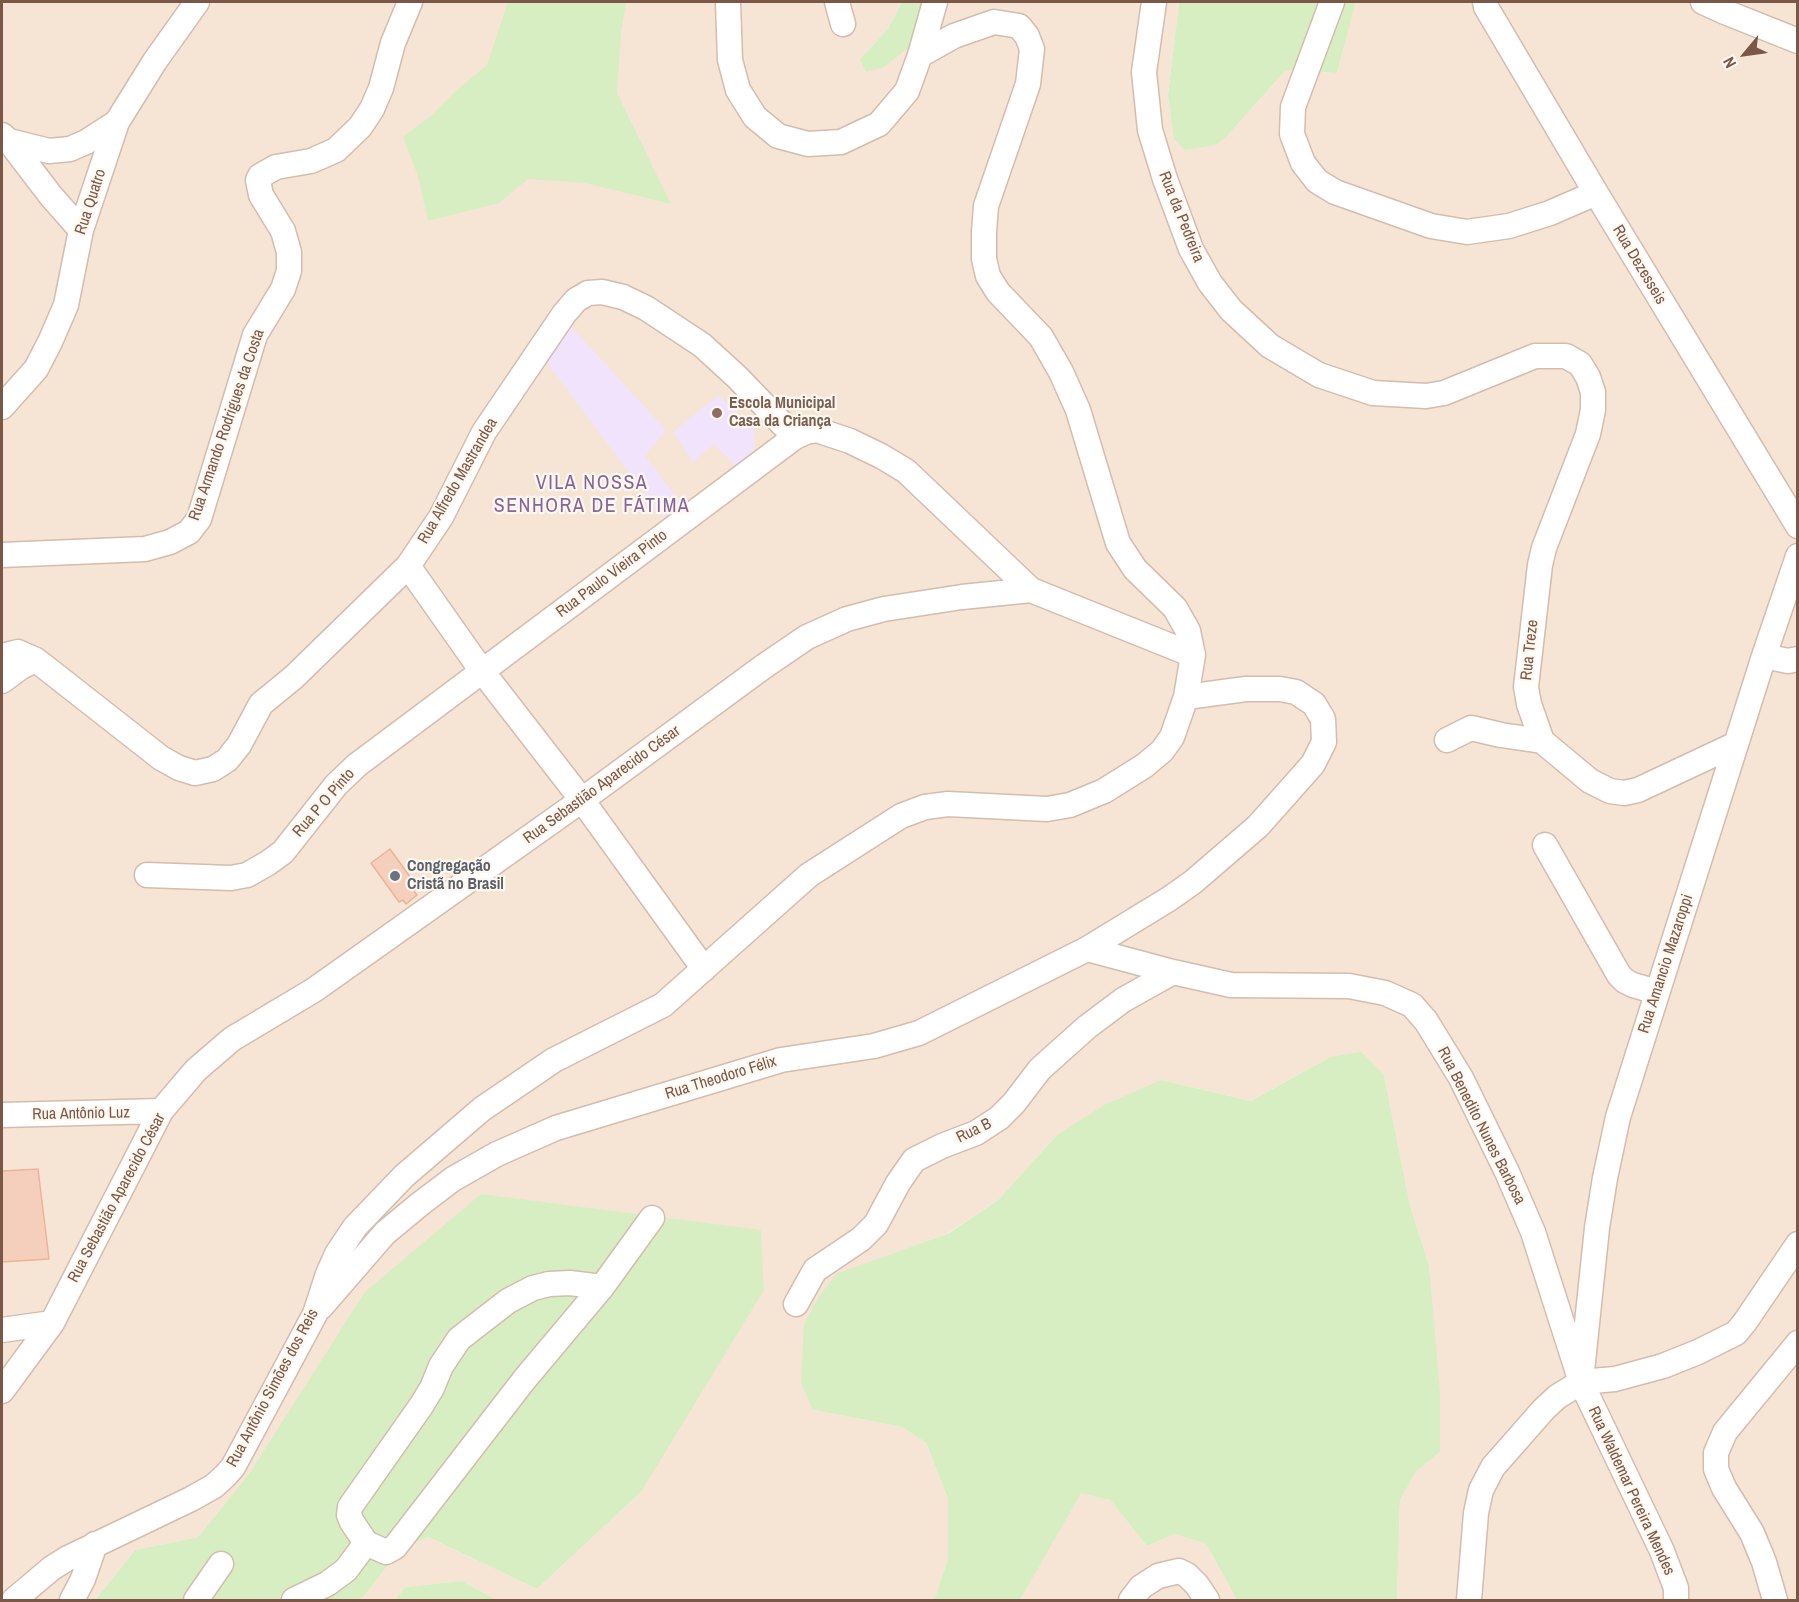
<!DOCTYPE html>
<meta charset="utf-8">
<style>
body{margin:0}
#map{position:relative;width:1799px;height:1602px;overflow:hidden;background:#fef4e7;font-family:"Archivo Narrow",sans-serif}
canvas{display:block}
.frame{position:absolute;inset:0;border:3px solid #7b5748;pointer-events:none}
.north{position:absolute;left:1715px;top:24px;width:60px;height:60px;-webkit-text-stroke:4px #fff8ef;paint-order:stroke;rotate:241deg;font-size:16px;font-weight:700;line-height:24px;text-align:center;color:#7b5748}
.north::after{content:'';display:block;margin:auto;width:21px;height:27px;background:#7b5748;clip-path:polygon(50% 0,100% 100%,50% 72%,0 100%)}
</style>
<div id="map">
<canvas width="1799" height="1602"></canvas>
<div class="frame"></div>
<div class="north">N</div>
</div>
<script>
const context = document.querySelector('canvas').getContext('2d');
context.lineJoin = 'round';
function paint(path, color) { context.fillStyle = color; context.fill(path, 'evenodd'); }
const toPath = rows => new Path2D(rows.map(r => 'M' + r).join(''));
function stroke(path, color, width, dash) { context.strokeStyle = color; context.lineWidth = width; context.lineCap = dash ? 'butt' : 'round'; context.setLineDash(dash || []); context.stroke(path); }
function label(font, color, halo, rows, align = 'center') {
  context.font = font + ' "Archivo Narrow",sans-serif'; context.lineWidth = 4.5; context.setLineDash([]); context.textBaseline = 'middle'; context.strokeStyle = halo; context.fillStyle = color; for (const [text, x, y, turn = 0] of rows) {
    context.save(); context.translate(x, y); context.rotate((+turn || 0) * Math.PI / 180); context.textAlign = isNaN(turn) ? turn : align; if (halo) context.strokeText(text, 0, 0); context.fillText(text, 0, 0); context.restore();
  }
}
const residential = toPath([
 [2,2,902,2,887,30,860,59,931,2,1179,2,1168,94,1228,135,1286,70,1337,73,1356,2,1797,2,1797,1600,1397,1600,1400,1500,1416,1472,1440,1452,1429,1265,1410,1205,1384,1075,1330,1057,1251,1101,1161,1080,1057,1135,998,1200,948,1233,836,1275,813,1410,902,1427,926,1443,948,1499,948,1559,934,1600,497,1600,462,1581,405,1587,395,1600,361,1600,400,1550,428,1537,537,1589,641,1492,251,1471,198,1537,135,1550,95,1600,2,1600],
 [1080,1492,1110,1500,1147,1546,1175,1534,1206,1544,1237,1600,1020,1600]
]);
const education = toPath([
 [567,322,666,430,645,456,682,504,663,518,545,360],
 [719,395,755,431,754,451,735,466,714,444,693,462,673,432]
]);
const green = toPath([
 [508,2,626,2,621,32,617,93,671,204,585,183,528,179,499,203,428,221,418,176,403,137,432,115,457,90,487,65],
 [902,2,931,2,916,35,907,49,882,68,866,72,860,59,887,30],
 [1179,2,1356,2,1337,73,1286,70,1228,135,1216,145,1185,150,1174,139,1168,94],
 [1361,1052,1384,1075,1410,1205,1429,1265,1440,1391,1440,1452,1416,1472,1400,1500,1397,1600,1237,1600,1206,1544,1175,1534,1147,1546,1110,1500,1081,1493,1020,1600,934,1600,948,1559,948,1499,926,1443,902,1427,813,1410,801,1383,804,1324,818,1298,836,1274,949,1233,998,1200,1057,1135,1106,1104,1161,1080,1251,1101,1330,1057],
 [481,1194,761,1230,764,1290,641,1492,537,1589,428,1537,400,1550,361,1600,95,1600,135,1550,198,1537,251,1471,365,1292],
 [462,1581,497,1600,395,1600,405,1587]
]);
const building = toPath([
 [390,849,418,888,414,891,417,895,406,904,403,900,399,902,371,863,390,849],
 [38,1169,49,1259,2,1262,2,1171,38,1169]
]);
const minor = toPath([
 [837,2,843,24],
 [1154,2,1144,72,1150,130,1165,179,1191,249,1210,283,1231,310,1270,346,1319,375,1373,393,1426,396,1444,393,1535,356,1566,356,1580,364,1588,377,1593,392,1593,410,1588,434,1544,548,1540,565,1526,687,1529,704,1542,741,1590,781,1610,791,1624,793,1638,790,1736,744],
 [1332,2,1293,107,1292,134,1303,163,1317,181,1335,192,1431,226,1467,232,1509,226,1550,213,1596,193],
 [1485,2,1486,7,1596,193,1798,526],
 [1703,2,1725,12,1798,41],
 [920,55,935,2],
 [2,135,9,141,51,196,81,230],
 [9,141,49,151,70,149,86,142,117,122],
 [2,407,36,369,50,342,66,305,81,230,117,122,155,61,197,2],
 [2,555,145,549,170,542,189,532,199,519,255,335,283,289,289,271,289,252,283,231,261,195,258,180,260,176,276,167,311,161,336,150,360,127,372,109,381,88,393,43,410,2],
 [408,566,482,671,582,800,704,969],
 [2,656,18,652,36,660,161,758,179,768,195,773,213,769,227,760,239,745,261,704,294,677,408,566,441,517,484,432,564,314,576,300,588,293,602,292,623,297,646,308,702,345,737,377,795,437],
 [1764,656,1788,661,1798,659],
 [2,681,21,667,36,660],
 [1447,740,1471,728,1501,735,1542,741],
 [1545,845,1619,975,1625,981,1633,985,1657,992],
 [147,875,231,878,247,875,268,863,283,852,336,785,357,765,795,437,806,432,817,430,850,441,881,456,906,471,1031,590],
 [1087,949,1169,899,1193,882,1258,826,1313,764,1324,742,1323,719,1314,704,1296,692,1280,689,1246,689,1186,697],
 [2,1115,161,1111],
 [602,1287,570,1283,549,1284,533,1288,508,1301,459,1339,441,1366,432,1388,421,1406,350,1507,349,1515,352,1522,366,1543,386,1552,395,1547,524,1380,602,1287,652,1218],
 [796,1304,815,1270,861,1239,876,1224,898,1183,914,1160,942,1146,976,1133,999,1118,1014,1103,1040,1069,1087,1027,1123,1000,1173,972],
 [321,1307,385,1233,420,1204,453,1179,497,1154,556,1128,781,1060,874,1046,919,1033,1087,949,1173,972,1231,985,1349,986,1385,993,1412,1005,1426,1021,1461,1078,1507,1172,1533,1232,1581,1382,1662,1551,1676,1588,1676,1600],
 [2,1330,52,1323],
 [1582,1371,1597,1228,1605,1178,1618,1117,1764,656,1798,556],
 [2,1391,52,1323,161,1111,196,1070,232,1039,314,990,582,800,763,667,807,637,847,619,884,609,962,597,1031,590,1193,655],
 [14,1600,52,1568,68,1558,191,1499,214,1486,225,1476,233,1467,315,1314,328,1274,337,1254,355,1227,404,1176,482,1109,554,1060,663,1005,809,875,901,816,925,807,948,804,1047,809,1070,805,1104,791,1144,766,1162,751,1172,737,1186,697,1193,655,1188,631,1175,608,1135,569,1118,543,1078,410,1061,372,1041,337,998,292,988,276,984,259,984,232,986,206,1028,84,1032,49,1027,36,1019,26,994,22,954,36,920,55,907,91,879,124,841,142,808,144,778,136,755,117,738,90,730,60,728,2],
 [72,1600,83,1579,95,1544],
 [196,1600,221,1564],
 [294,1600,327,1584,346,1570,366,1543],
 [1131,1600,1141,1587,1158,1576,1179,1571,1187,1575,1197,1585,1207,1600],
 [1469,1600,1476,1513,1481,1490,1493,1467,1544,1409,1557,1397,1581,1382,1615,1379,1663,1366,1698,1352,1736,1333,1745,1322,1798,1244],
 [1775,1600,1764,1562,1752,1533,1724,1488,1716,1469,1716,1453,1725,1432,1798,1343]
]);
const markers = [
 [717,413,6,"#8d6e63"],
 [395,876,6,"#6b7280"]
];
const streetNames = [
 ["Rua Quatro",91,202,-72],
 ["Rua da Pedreira",1181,217,68],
 ["Rua Dezesseis",1639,265,59],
 ["Rua Armando Rodrigues da Costa",227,425,-71],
 ["Rua Alfredo Mastrandea",458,481,-60],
 ["Rua Paulo Vieira Pinto",612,574,-37],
 ["Rua Treze",1530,650,-84],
 ["Rua Sebastião Aparecido César",602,785,-36],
 ["Rua P O Pinto",324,803,-49],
 ["Rua Amancio Mazaroppi",1666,964,-72],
 ["Rua Theodoro Félix",721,1078,-17],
 ["Rua Antônio Luz",81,1114,-1],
 ["Rua Benedito Nunes Barbosa",1481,1126,63],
 ["Rua B",974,1131,-26],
 ["Rua Sebastião Aparecido César",117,1198,-62],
 ["Rua Antônio Simões dos Reis",273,1388,-62],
 ["Rua Waldemar Pereira Mendes",1631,1491,65]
];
const educationNames = [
 ["Escola Municipal",729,404],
 ["Casa da Criança",729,422]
];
const worshipNames = [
 ["Congregação",407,867],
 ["Cristã no Brasil",407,885]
];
const quarterNames = [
 ["VILA NOSSA",592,484],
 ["SENHORA DE FÁTIMA",592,507]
];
paint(residential, '#f6e5d5');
paint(education, '#f1e3fb');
paint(green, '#d7eec3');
paint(building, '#f6cfbc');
stroke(building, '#eab49b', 1.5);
stroke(minor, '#d4bcae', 27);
stroke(minor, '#fff', 24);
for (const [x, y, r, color] of markers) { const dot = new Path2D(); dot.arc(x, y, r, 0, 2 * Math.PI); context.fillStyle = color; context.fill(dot); stroke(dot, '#fff8ef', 2); }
label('16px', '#7b5748', '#fff8ef', streetNames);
label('bold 16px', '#785e54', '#fff8ef', educationNames, 'left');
label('bold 16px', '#5b616d', '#fff8ef', worshipNames, 'left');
context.letterSpacing = '1.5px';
label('20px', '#87649e', '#fff8ef', quarterNames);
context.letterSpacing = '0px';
</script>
